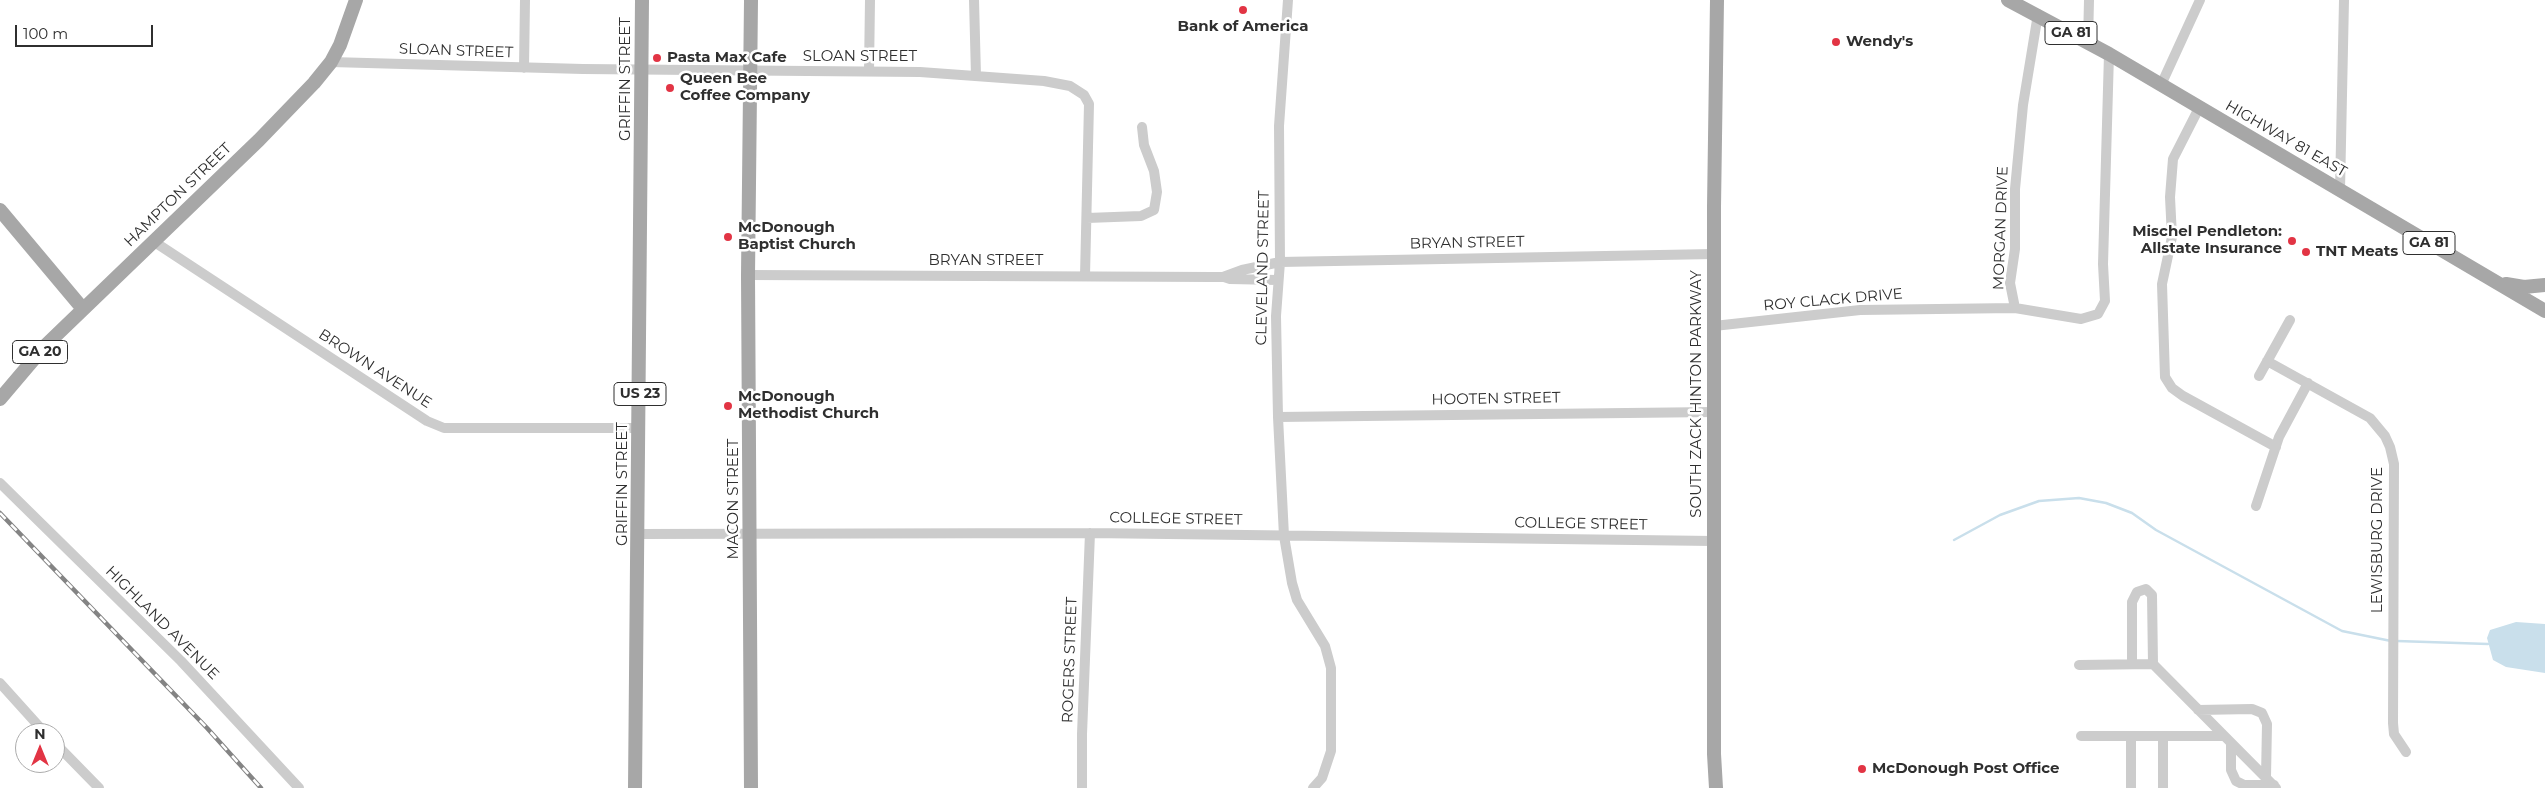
<!DOCTYPE html>
<style>
body{margin:0}
#map{position:relative;width:2545px;height:788px;overflow:hidden;background:#fff;font-family:Montserrat,sans-serif}
canvas{display:block}
.north{position:absolute;left:15px;top:723px;width:50px;height:50px;box-sizing:border-box;background:#fff;border:1px solid #acacac;border-radius:50%;rotate:0deg;font-size:14px;font-weight:700;line-height:20px;text-align:center;color:#2f2f2f}
.north::after{content:'';display:block;margin:auto;width:18px;height:22px;background:#e23444;clip-path:polygon(50% 0,100% 100%,50% 72%,0 100%)}
.scale{position:absolute;left:15px;top:25px;width:138px;height:22px;box-sizing:border-box;border:2px solid #2f2f2f;border-top:0;padding-left:6px;font-size:15px;line-height:18px;white-space:nowrap;color:#2f2f2f;-webkit-text-stroke:4px #fff;paint-order:stroke}
</style>
<div id="map">
<canvas width="2545" height="788"></canvas>
<div class="north">N</div>
<div class="scale">100 m</div>
</div>
<script>
const context = document.querySelector('canvas').getContext('2d');
context.lineJoin = 'round';
function paint(path, color) { context.fillStyle = color; context.fill(path, 'evenodd'); }
const toPath = rows => new Path2D(rows.map(r => 'M' + r).join(''));
function stroke(path, color, width, dash) { context.strokeStyle = color; context.lineWidth = width; context.lineCap = dash ? 'butt' : 'round'; context.setLineDash(dash || []); context.stroke(path); }
function label(font, color, halo, rows, align = 'center') {
  context.font = font + ' Montserrat,sans-serif'; context.lineWidth = 5; context.setLineDash([]); context.textBaseline = 'middle'; context.strokeStyle = halo; context.fillStyle = color; for (const [text, x, y, turn = 0] of rows) {
    context.save(); context.translate(x, y); context.rotate((+turn || 0) * Math.PI / 180); context.textAlign = isNaN(turn) ? turn : align; if (halo) context.strokeText(text, 0, 0); context.fillText(text, 0, 0); context.restore();
  }
}
const water = toPath([
 [2516,622,2545,624,2545,673,2506,667,2493,660,2487,638,2490,630]
]);
const stream = toPath([
 [1954,540,2000,515,2039,501,2079,498,2106,503,2132,513,2156,530,2342,631,2391,641],
 [2397,641,2488,644]
]);
const minor = toPath([
 [974,0,976,76],
 [1288,0,1279,126,1280,262,1276,316,1278,417,1284,536,1292,583,1297,600,1325,646,1331,668,1331,751,1322,778,1313,788],
 [2038,14,2023,105,2015,189,2015,249,2010,283,2015,308,2081,319,2098,314,2105,301,2103,264,2109,54],
 [2088,43,2089,0],
 [331,62,583,69,920,72,1044,81,1070,86,1084,95,1089,104,1085,276],
 [524,68,525,0],
 [869,71,870,0],
 [2161,85,2200,0],
 [2199,108,2173,159,2170,197,2172,237,2162,284,2165,377,2172,388,2183,396,2276,447],
 [2340,190,2344,0],
 [1087,218,1141,216,1154,210,1157,192,1154,171,1144,145,1142,127],
 [153,241,427,421,444,428,639,428],
 [748,275,1213,277,1223,277,1242,270,1280,262,1714,254],
 [1224,277,1230,279,1277,280],
 [1714,326,1860,310,2015,308],
 [2267,361,2370,418,2385,436,2390,447,2394,464,2393,723,2394,734,2406,752],
 [2259,376,2290,320],
 [1278,417,1714,412],
 [0,483,181,661,299,788],
 [2256,506,2279,437,2308,383],
 [639,534,1090,533,1713,541],
 [2132,664,2132,602,2137,592,2146,589,2152,595,2153,664],
 [2079,665,2153,664,2276,788],
 [0,683,45,733],
 [2198,710,2252,709,2262,713,2267,724,2266,777],
 [2081,736,2224,736],
 [2131,736,2131,788],
 [2163,736,2163,788],
 [55,743,99,788],
 [2231,743,2231,770,2236,781,2244,785,2274,785],
 [1082,788,1082,734,1090,533]
]);
const major = toPath([
 [751,0,748,275,751,788],
 [2008,0,2109,54,2545,311],
 [0,210,83,309],
 [2506,284,2524,287,2545,285],
 [0,399,45,346,259,140,314,83,331,62,340,45,356,0],
 [635,788,642,0],
 [1716,788,1714,754,1714,207,1717,0]
]);
const rail = toPath([
 [0,513,207,728,261,788]
]);
const markers = [
 [1243,10,5,"#e23444"],
 [1836,42,5,"#e23444"],
 [657,58,5,"#e23444"],
 [670,88,5,"#e23444"],
 [728,237,5,"#e23444"],
 [2292,241,5,"#e23444"],
 [2306,252,5,"#e23444"],
 [728,406,5,"#e23444"],
 [1862,769,5,"#e23444"]
];
const shields = [
 [2071,33,52],
 [2429,243,52],
 [40,352,55],
 [640,394,52]
];
const shieldNames = [
 ["GA 81",2071,33],
 ["GA 81",2429,243],
 ["GA 20",40,352],
 ["US 23",640,394]
];
const poiNames = [
 ["Bank of America",1243,27,"center"],
 ["Wendy's",1846,42],
 ["Pasta Max Cafe",667,58],
 ["Queen Bee",680,79],
 ["Coffee Company",680,96],
 ["McDonough",738,228],
 ["Baptist Church",738,245],
 ["Mischel Pendleton:",2282,232,"right"],
 ["Allstate Insurance",2282,249,"right"],
 ["TNT Meats",2316,252],
 ["McDonough",738,397],
 ["Methodist Church",738,414],
 ["McDonough Post Office",1872,769]
];
const streetNames = [
 ["SLOAN STREET",456,51,2],
 ["SLOAN STREET",860,57],
 ["GRIFFIN STREET",626,79,-90],
 ["HIGHWAY 81 EAST",2286,139,30],
 ["HAMPTON STREET",178,195,-44],
 ["MORGAN DRIVE",2001,228,-88],
 ["BRYAN STREET",1467,243,-1],
 ["BRYAN STREET",986,261],
 ["CLEVELAND STREET",1263,268,-89],
 ["ROY CLACK DRIVE",1833,300,-5],
 ["BROWN AVENUE",375,369,33],
 ["SOUTH ZACK HINTON PARKWAY",1697,394,-90],
 ["HOOTEN STREET",1496,399,-1],
 ["GRIFFIN STREET",623,484,-90],
 ["MACON STREET",734,499,-90],
 ["COLLEGE STREET",1176,519,1],
 ["COLLEGE STREET",1581,524,1],
 ["LEWISBURG DRIVE",2378,540,-90],
 ["HIGHLAND AVENUE",162,623,45],
 ["ROGERS STREET",1070,660,-88]
];
paint(water, '#c9dfeb');
stroke(stream, '#c9dfeb', 2.5);
stroke(minor, '#ccc', 10);
stroke(major, '#a7a7a7', 14);
stroke(rail, '#848484', 4.5);
stroke(rail, '#fff', 2.5, [8]);
for (const [x, y, r, color] of markers) { const dot = new Path2D(); dot.arc(x, y, r, 0, 2 * Math.PI); context.fillStyle = color; context.fill(dot); stroke(dot, '#fff', 2); }
for (const [x, y, w] of shields) { const box = new Path2D(); box.roundRect(x - w / 2, y - 11.5, w, 23, 4); context.fillStyle = '#fff'; context.fill(box); stroke(box, '#2f2f2f', 1); }
label('bold 14px', '#2f2f2f', null, shieldNames);
label('bold 15px', '#2f2f2f', '#fff', poiNames, 'left');
label('15px', '#2f2f2f', '#fff', streetNames);
</script>
